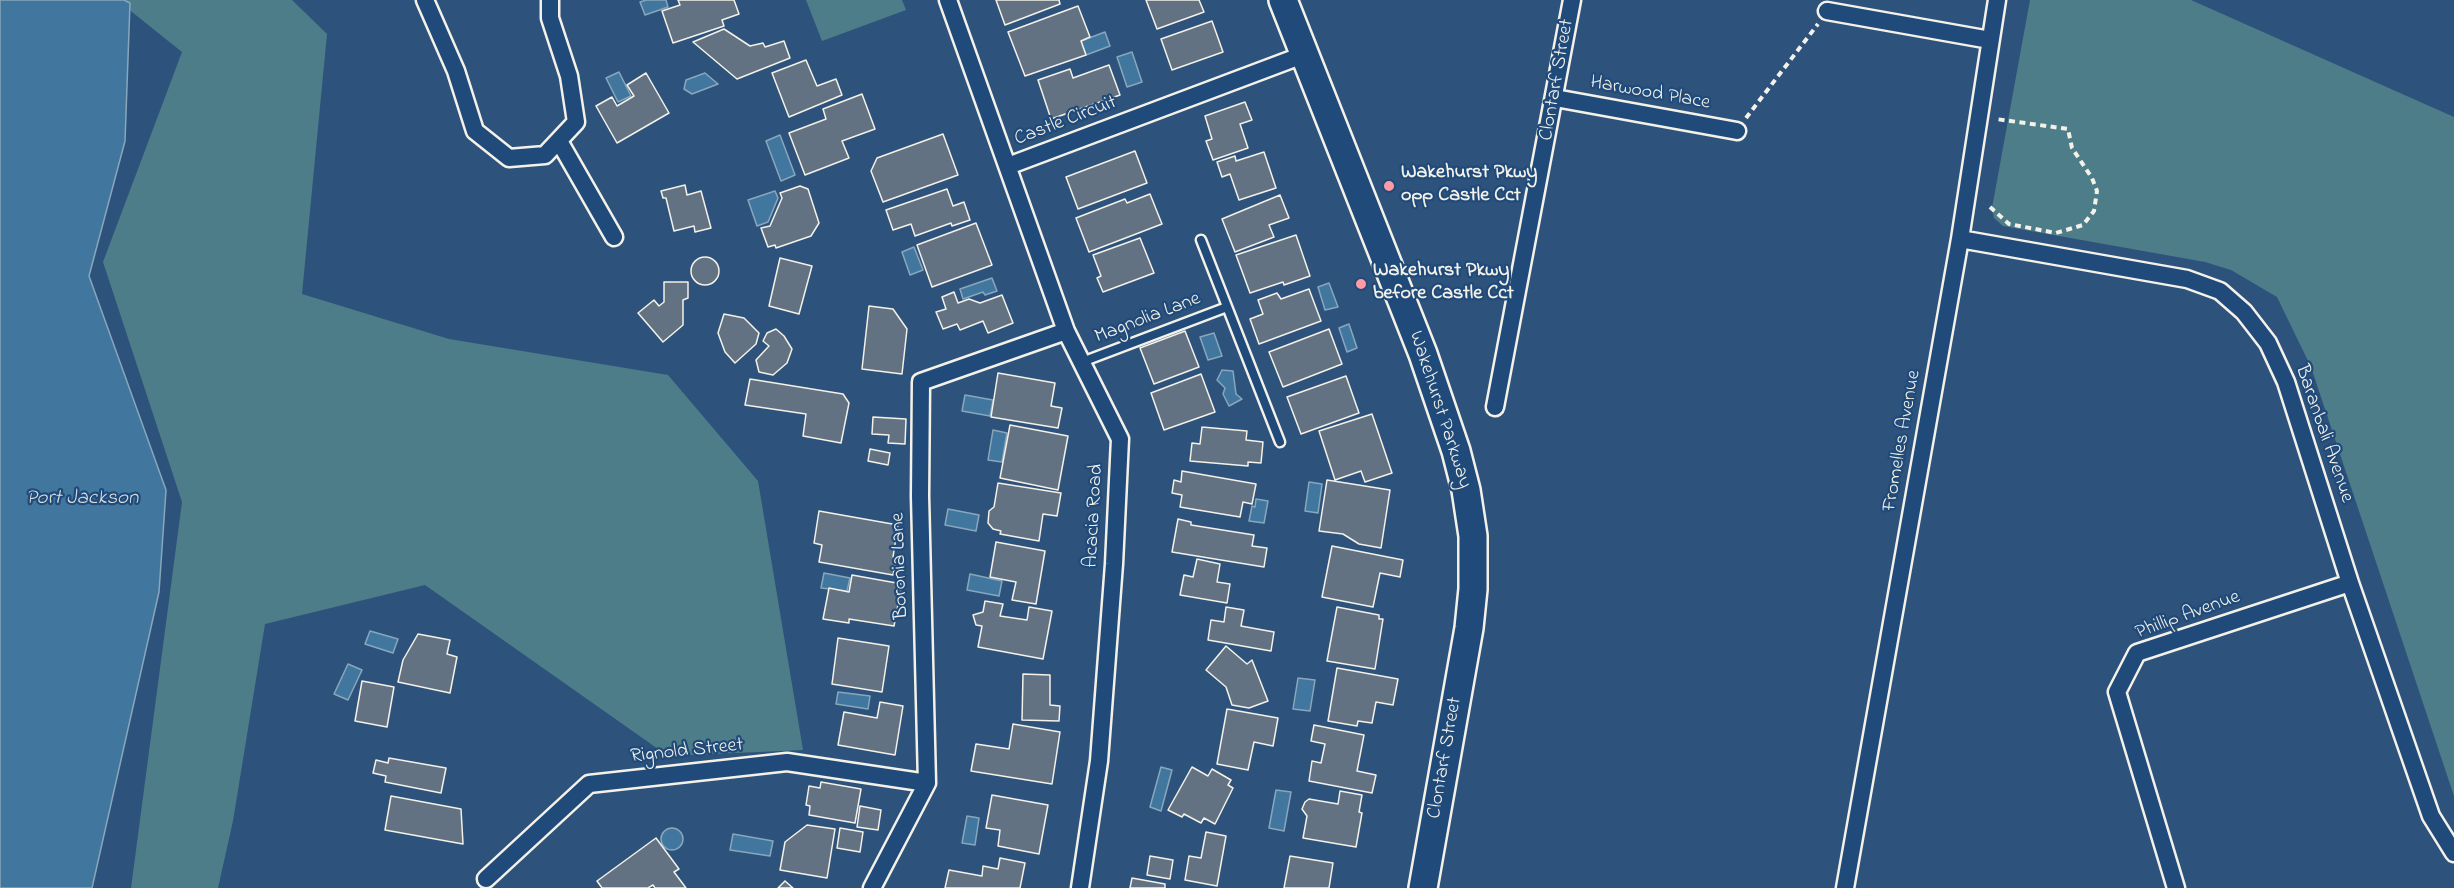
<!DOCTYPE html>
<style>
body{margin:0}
canvas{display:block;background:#2d527c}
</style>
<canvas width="2454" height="888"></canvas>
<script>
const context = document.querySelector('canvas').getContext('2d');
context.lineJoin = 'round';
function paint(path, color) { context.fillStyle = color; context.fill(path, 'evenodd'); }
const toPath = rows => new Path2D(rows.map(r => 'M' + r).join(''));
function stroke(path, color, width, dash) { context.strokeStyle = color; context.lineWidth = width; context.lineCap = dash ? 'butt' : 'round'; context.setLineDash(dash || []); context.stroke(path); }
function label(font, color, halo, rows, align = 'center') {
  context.font = font + ' "Indie Flower",sans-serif'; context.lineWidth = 4.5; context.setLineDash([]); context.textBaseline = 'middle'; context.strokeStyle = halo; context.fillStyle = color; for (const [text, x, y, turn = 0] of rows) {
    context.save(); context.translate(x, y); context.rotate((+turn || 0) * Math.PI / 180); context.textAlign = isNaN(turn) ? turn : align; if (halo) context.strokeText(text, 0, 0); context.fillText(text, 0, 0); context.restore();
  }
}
const green = toPath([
 [117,0,292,0,327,34,302,294,449,339,668,375,758,481,803,750,668,756,425,585,265,624,233,821,218,888,131,888,182,502,103,262,182,52],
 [806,0,902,0,906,10,822,41],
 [2030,0,2191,0,2454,117,2454,796,2311,367,2277,297,2231,270,2205,262,2003,226,1994,218,1992,208]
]);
const water = toPath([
 [0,0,124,0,130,3,125,141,89,276,166,490,159,592,92,888,0,888,0,0],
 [646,0,666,0,668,7,645,15,640,2,646,0],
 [1105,32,1110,46,1086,55,1081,41,1105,32],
 [1132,52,1142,82,1127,87,1117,57,1132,52],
 [619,72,631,96,618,102,606,78,619,72],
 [705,73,718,84,692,94,684,89,686,80,705,73],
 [780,135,795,175,781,181,766,141,780,135],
 [775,191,778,198,768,222,757,226,748,200,775,191],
 [914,247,923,270,910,275,902,252,914,247],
 [992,278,997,291,985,295,983,292,963,299,960,289,992,278],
 [1329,283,1338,307,1325,310,1318,287,1329,283],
 [1349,324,1357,348,1347,352,1339,328,1349,324],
 [1214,333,1222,356,1208,360,1200,337,1214,333],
 [1222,370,1233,371,1236,394,1242,399,1229,406,1223,394,1225,388,1217,380,1222,370],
 [965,395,993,400,990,416,962,411,965,395],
 [993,430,1007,433,1002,462,988,460,993,430],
 [1309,482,1322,484,1318,513,1305,511,1309,482],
 [1256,499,1268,501,1264,523,1249,521,1252,506,1255,507,1256,499],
 [948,509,979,515,976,531,945,525,948,509],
 [824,573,850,578,847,591,821,588,824,573],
 [970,574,1002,581,999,596,967,590,970,574],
 [370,631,398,639,393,653,365,644,370,631],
 [348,664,362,670,348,700,334,694,348,664],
 [1298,678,1315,680,1310,711,1293,709,1298,678],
 [838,692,870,696,868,709,836,704,838,692],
 [1161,767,1172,770,1161,811,1150,807,1161,767],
 [1276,790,1291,792,1284,831,1269,828,1276,790],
 [967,816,979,818,975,845,962,843,967,816],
 '661 839a11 11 0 1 1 22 0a11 11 0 1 1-22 0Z',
 [733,834,773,841,770,856,730,850,733,834]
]);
const building = toPath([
 [678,0,734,0,739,14,722,20,724,26,673,43,662,11,680,5,678,0],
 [996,0,1059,0,1060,4,1005,25,996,0],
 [1146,0,1199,0,1204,12,1157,29,1146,0],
 [1078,6,1090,37,1081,41,1086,55,1025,76,1008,32,1078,6],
 [1212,21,1223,52,1172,70,1161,39,1212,21],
 [724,29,750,46,763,43,765,47,784,41,790,58,737,79,693,42,724,29],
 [806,60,817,86,836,79,842,95,789,117,772,73,806,60],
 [1109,65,1120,95,1051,119,1038,80,1070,69,1073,78,1109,65],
 [646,73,669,113,617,143,596,106,612,97,617,106,634,96,627,85,646,73],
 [862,94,875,129,842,141,849,158,805,175,789,133,826,119,823,109,862,94],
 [1245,102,1252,120,1240,124,1248,148,1213,160,1206,141,1212,139,1205,116,1245,102],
 [943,134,958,175,883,202,871,171,877,158,943,134],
 [1135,151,1147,183,1078,209,1066,177,1135,151],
 [1264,152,1276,188,1239,200,1230,174,1222,177,1217,162,1235,156,1236,161,1264,152],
 [685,185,687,195,701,191,711,228,695,232,694,226,674,231,666,198,663,198,661,191,685,185],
 [800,186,808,189,819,223,811,236,776,248,775,245,768,247,761,228,770,226,782,198,780,193,800,186],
 [947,189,953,206,964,202,970,220,952,226,951,223,915,236,911,224,893,230,886,210,947,189],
 [1150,194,1162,224,1089,252,1076,218,1125,199,1127,203,1150,194],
 [1280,195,1289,218,1269,225,1274,237,1235,252,1222,219,1280,195],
 [976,223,992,265,932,287,917,245,976,223],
 [1296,235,1310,276,1284,285,1283,282,1250,293,1236,255,1296,235],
 [1140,238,1154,273,1103,292,1097,278,1101,276,1093,255,1140,238],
 '691 271a14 14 0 1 1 28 0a14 14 0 1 1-28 0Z',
 [780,258,812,266,799,314,769,306,780,258],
 [664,282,688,282,688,298,683,300,683,325,663,342,638,313,654,300,659,306,664,302,664,282],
 [1309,289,1321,321,1259,344,1250,319,1263,314,1258,300,1277,293,1281,299,1309,289],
 [954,292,958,303,969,299,980,303,1002,295,1013,323,988,333,983,321,960,330,957,324,943,329,936,312,946,309,942,297,954,292],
 [869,306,893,309,907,329,902,374,862,369,869,306],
 [724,314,744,318,759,333,756,344,735,363,725,352,718,333,724,314],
 [776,329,784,336,792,349,787,363,773,375,759,372,756,360,769,346,763,341,767,333,776,329],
 [1329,329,1342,364,1283,387,1269,352,1329,329],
 [1185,331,1199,367,1154,384,1140,348,1185,331],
 [998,373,1055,383,1051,406,1062,408,1058,428,991,417,998,373],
 [1201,374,1215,412,1164,430,1151,393,1201,374],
 [1346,376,1359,413,1301,434,1287,397,1346,376],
 [750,379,843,394,849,403,841,443,803,436,806,414,745,405,750,379],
 [1372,414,1392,473,1365,482,1361,471,1335,480,1319,431,1372,414],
 [873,417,906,419,905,444,888,443,889,435,872,434,873,417],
 [1010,425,1068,436,1058,490,1000,478,1010,425],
 [1202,427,1247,431,1246,440,1263,442,1261,463,1248,462,1248,466,1190,461,1192,443,1200,444,1202,427],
 [870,449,890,453,888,465,868,461,870,449],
 [1182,471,1256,484,1252,504,1243,502,1240,517,1180,507,1182,495,1172,493,1174,480,1181,482,1182,471],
 [1327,480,1390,490,1381,548,1359,544,1343,534,1319,531,1327,480],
 [998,483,1061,493,1057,516,1043,514,1039,541,1000,534,1001,531,993,529,988,523,989,511,994,507,998,483],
 [819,511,898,525,893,557,897,557,893,575,819,562,822,545,814,543,819,511],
 [1178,519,1191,522,1191,525,1254,535,1252,546,1267,548,1264,567,1172,552,1178,519],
 [996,542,1045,551,1036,604,1012,600,1016,582,990,577,996,542],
 [1332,546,1403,560,1400,577,1380,573,1373,607,1322,597,1332,546],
 [1197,559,1220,564,1217,582,1230,584,1227,603,1180,595,1184,575,1193,577,1197,559],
 [852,575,902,584,894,626,849,619,849,623,823,619,829,588,849,592,852,575],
 [985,601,1003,604,1000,616,1027,620,1029,607,1052,611,1043,659,978,647,982,626,976,625,973,615,983,612,985,601],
 [1226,607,1244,610,1241,626,1274,632,1271,651,1208,640,1211,620,1224,622,1226,607],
 [1337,607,1379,615,1379,619,1383,619,1375,669,1327,661,1337,607],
 [418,634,450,640,447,654,457,657,450,693,398,682,403,660,418,634],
 [838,638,889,646,882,692,832,684,838,638],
 [1226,646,1247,664,1252,660,1268,701,1249,708,1232,705,1226,687,1206,670,1226,646],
 [1337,668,1398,679,1393,705,1376,702,1372,723,1358,721,1357,726,1328,721,1337,668],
 [1023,674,1050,675,1050,705,1060,706,1059,721,1022,720,1023,674],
 [362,681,394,687,387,727,355,721,362,681],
 [880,702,903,706,895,755,838,745,844,712,877,718,880,702],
 [1227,709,1278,718,1273,746,1254,742,1248,770,1217,764,1227,709],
 [1013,724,1060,732,1052,784,971,771,976,744,1009,749,1013,724],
 [1314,725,1364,735,1357,771,1376,775,1372,793,1309,781,1312,761,1321,763,1325,744,1311,741,1314,725],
 [389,758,446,768,441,793,385,782,386,776,373,773,376,760,388,763,389,758],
 [1192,767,1208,776,1212,769,1231,780,1228,785,1233,788,1215,824,1204,818,1201,823,1184,814,1182,817,1168,810,1192,767],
 [821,782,861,789,855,823,809,815,810,806,806,805,809,786,820,788,821,782],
 [1340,791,1362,795,1359,812,1362,813,1356,847,1303,838,1307,816,1302,809,1305,802,1309,799,1338,804,1340,791],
 [992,795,1048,805,1039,854,998,846,1000,830,986,828,992,795],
 [391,796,461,809,463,844,385,830,391,796],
 [860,806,881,810,878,830,857,827,860,806],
 [807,825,835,829,827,878,780,870,785,842,807,825],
 [840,828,863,832,860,852,837,848,840,828],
 [1206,832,1226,836,1217,886,1185,880,1189,856,1201,858,1206,832],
 [656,838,679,869,674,872,686,888,655,888,653,885,648,888,602,888,597,881,656,838],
 [1150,856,1173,860,1170,879,1147,875,1150,856],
 [1290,856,1333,863,1329,888,1284,888,1290,856],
 [1000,858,1025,863,1020,888,945,888,949,870,982,876,983,866,998,869,1000,858],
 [1132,878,1165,884,1165,888,1130,888,1132,878],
 [785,881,793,888,778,888,785,881]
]);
const path = toPath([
 [1746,118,1818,24],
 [1990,207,2009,224,2056,233,2083,225,2094,211,2097,191,2092,178,2072,148,2068,129,1996,119]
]);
const service = toPath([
 [1201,240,1280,442],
 [1082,362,1227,307]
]);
const minor = toPath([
 [425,0,456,71,475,131,509,158,545,155,576,122,569,76,550,18,550,0],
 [948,0,1066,331,1120,439,1114,564,1099,761,1080,888],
 [1827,11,1990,40],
 [1555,98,1737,131],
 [559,141,614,237],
 [1008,166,1303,55],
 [1960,239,2187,279,2220,291,2244,312,2268,343,2286,382,2350,583,2431,816,2454,853],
 [1495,407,1572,0],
 [486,879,589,784,787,762,927,783],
 [872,888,927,783,920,496,921,382,1066,331],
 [1845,888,1960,239,1997,0],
 [2176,888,2117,692,2137,653,2350,583]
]);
const primary = toPath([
 [1283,0,1423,354,1456,451,1466,490,1473,536,1473,589,1469,628,1423,888]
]);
const markers = [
 [1389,186,6,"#ff9aa2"],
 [1361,284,6,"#ff9aa2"]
];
const streetNames = [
 ["Clontarf Street",1558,80,-80],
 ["Harwood Place",1650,94,10],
 ["Castle Circuit",1066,122,-21],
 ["Magnolia Lane",1148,319,-21],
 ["Wakehurst Parkway",1439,410,72],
 ["Baranbali Avenue",2323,434,71],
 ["Fromelles Avenue",1903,441,-80],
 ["Acacia Road",1095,516,-87],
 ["Boronia Lane",901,566,-92],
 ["Phillip Avenue",2188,616,-20],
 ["Rignold Street",687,752,-6],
 ["Clontarf Street",1446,758,-80]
];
const poiNames = [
 ["Wakehurst Pkwy",1401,174],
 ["opp Castle Cct",1401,197],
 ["Wakehurst Pkwy",1373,272],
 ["before Castle Cct",1373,295]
];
const waterNames = [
 ["Port Jackson",82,500]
];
paint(green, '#4d7d88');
paint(water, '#41769e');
stroke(water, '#89a7bc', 1.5);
paint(building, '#637282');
stroke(building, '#f4f1e8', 1.5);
stroke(service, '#f4f1e8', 13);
stroke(minor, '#f4f1e8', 21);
stroke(primary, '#f4f1e8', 32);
stroke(path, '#f4f1e8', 4, [6, 4.5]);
stroke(service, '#1f4a7a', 8);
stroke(minor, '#1f4a7a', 16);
stroke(primary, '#1f4a7a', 27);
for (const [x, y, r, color] of markers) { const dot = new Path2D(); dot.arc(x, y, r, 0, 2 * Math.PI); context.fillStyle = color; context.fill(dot); stroke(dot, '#1f4a7a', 2); }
label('20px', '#f4f1e8', '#1f4a7a', streetNames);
label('bold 20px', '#f4f1e8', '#1f4a7a', poiNames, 'left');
label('italic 21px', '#d9dfdd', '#1f4a7a', waterNames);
</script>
